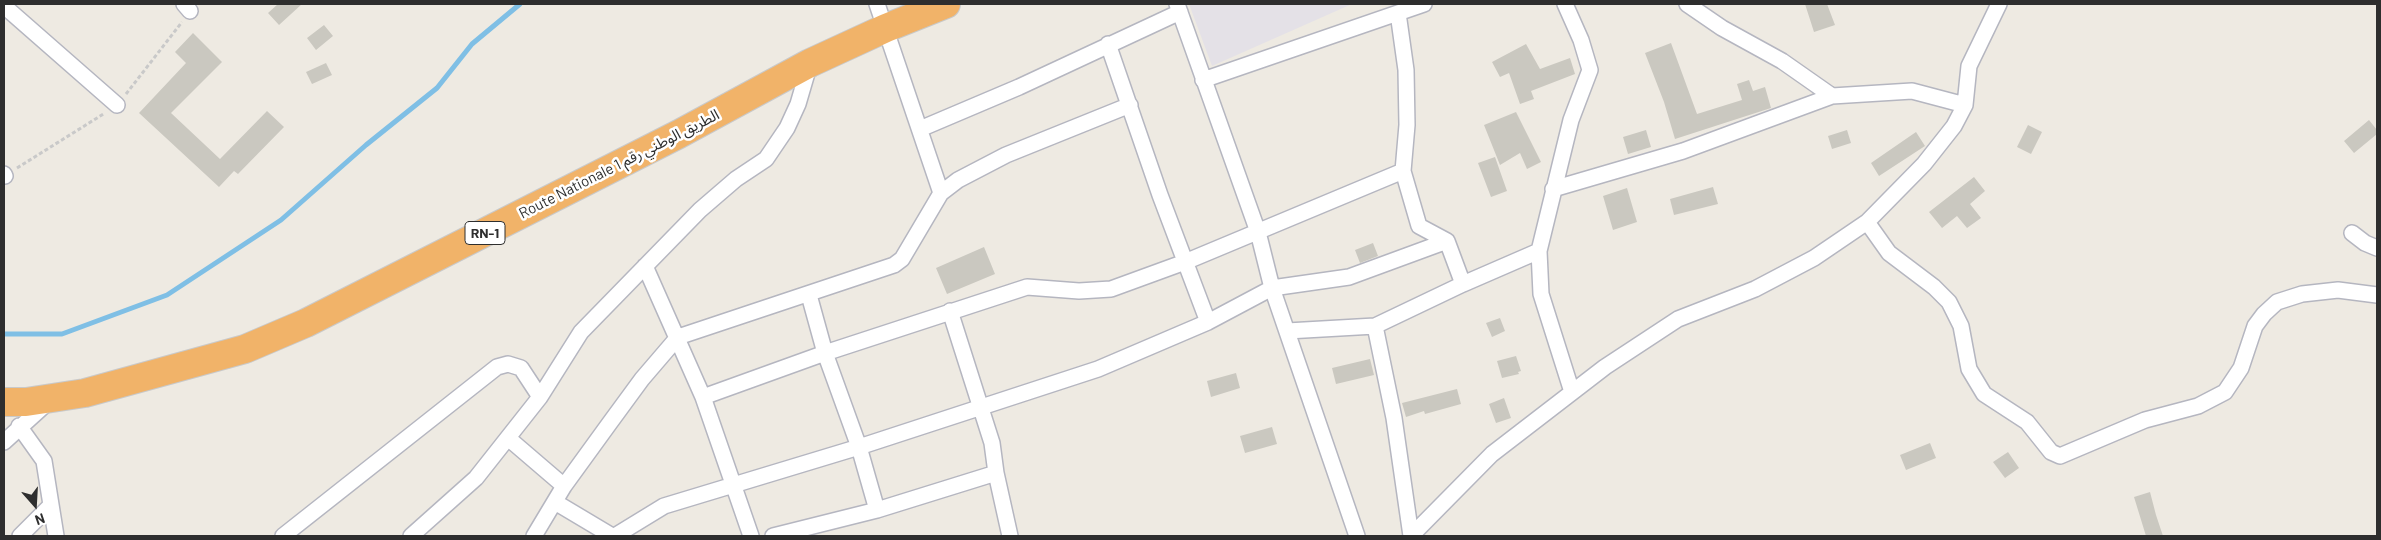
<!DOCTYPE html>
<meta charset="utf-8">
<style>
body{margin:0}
#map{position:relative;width:2381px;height:540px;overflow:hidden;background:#eeeae2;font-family:Barlow,sans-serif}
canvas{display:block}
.frame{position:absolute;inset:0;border:5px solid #2e2e2e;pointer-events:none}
.north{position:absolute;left:10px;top:480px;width:50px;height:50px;-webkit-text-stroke:4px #fff;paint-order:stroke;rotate:161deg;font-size:14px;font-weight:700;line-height:20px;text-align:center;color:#2e2e2e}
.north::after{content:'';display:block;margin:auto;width:18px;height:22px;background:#2e2e2e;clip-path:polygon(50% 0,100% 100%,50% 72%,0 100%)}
</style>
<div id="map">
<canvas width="2381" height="540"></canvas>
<div class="frame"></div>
<div class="north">N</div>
</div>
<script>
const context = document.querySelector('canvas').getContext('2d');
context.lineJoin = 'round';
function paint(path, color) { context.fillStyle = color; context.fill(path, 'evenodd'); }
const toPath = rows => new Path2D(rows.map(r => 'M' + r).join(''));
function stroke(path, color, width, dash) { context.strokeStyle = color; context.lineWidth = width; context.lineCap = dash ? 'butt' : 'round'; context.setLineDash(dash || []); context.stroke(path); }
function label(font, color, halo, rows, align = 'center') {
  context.font = font + ' Barlow,"Noto Sans Arabic",sans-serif'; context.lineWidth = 5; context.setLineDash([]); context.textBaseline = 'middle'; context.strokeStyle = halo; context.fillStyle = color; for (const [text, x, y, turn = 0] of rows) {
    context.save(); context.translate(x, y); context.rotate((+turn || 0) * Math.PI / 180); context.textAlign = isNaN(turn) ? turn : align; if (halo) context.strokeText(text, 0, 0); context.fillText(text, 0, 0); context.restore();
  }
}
const industrial = toPath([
 [1189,4,1352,4,1212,66]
]);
const stream = toPath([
 [4,334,62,334,167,295,281,220,366,145,437,88,472,44,520,4]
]);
const building = toPath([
 [278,4,302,4,279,25,268,13],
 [1805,4,1827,4,1835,25,1814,32],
 [324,25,333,36,316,50,307,38],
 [193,33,222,62,171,113,220,159,267,111,284,127,238,174,234,171,219,187,139,113,186,63,175,52],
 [1671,43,1697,114,1742,100,1737,84,1749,80,1753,91,1765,87,1771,108,1675,139,1664,102,1645,53],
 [1526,44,1540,69,1570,58,1575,74,1531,91,1534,99,1520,104,1509,73,1500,77,1492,62],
 [326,63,332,75,312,84,306,72],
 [1516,112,1541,162,1527,169,1520,153,1500,165,1484,125],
 [2369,120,2377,130,2377,134,2354,153,2344,141],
 [2028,125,2042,132,2031,154,2017,147],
 [1646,130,1651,147,1628,154,1623,137],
 [1847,130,1851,143,1832,149,1828,136],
 [1916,132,1925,146,1879,176,1871,163],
 [1495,157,1507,191,1491,197,1478,163],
 [1974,177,1985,191,1970,204,1981,218,1967,228,1957,216,1942,228,1929,212],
 [1713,187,1718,204,1674,215,1670,199],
 [1627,188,1637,222,1613,230,1603,196],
 [1373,243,1378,256,1360,263,1355,250],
 [984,247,995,274,947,294,936,268],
 [1500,318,1505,331,1492,337,1486,323],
 [1516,356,1521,371,1518,372,1519,374,1502,378,1497,361],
 [1370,359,1374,375,1336,384,1332,368],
 [1236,373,1240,388,1211,397,1207,381],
 [1457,389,1461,404,1425,414,1424,411,1406,417,1402,403],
 [1504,398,1511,418,1496,423,1489,404],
 [1272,427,1277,444,1245,453,1240,436],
 [1930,443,1936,458,1906,470,1900,455],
 [2008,452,2019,468,2005,478,1993,462],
 [2150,492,2156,515,2163,536,2146,536,2134,497]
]);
const path = toPath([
 [126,94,182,22],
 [17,168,105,113]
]);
const street = toPath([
 [184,4,190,11],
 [877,4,941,193],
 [1177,4,1258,232,1272,288,1357,536],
 [1565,4,1581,40,1590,70,1571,120,1539,251,1541,294,1572,392],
 [1687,4,1722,28,1782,61,1832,96,1912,91,1965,105],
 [4,6,117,105],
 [1398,13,1406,70,1407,125,1403,171,1419,226,1447,241,1463,284],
 [1108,44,1160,195,1208,322],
 [1203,80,1424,4],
 [920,129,1019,87,1180,12],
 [4,174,5,176],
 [1553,189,1683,151,1832,96],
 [1867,222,1889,253,1934,287,1949,302,1961,326,1969,369,1984,394,2027,422,2051,452,2060,456,2145,420,2198,406,2225,392,2241,368,2255,326,2264,314,2277,302,2302,294,2338,290,2377,295],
 [2352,233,2365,243,2377,248],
 [645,266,703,397,751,536],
 [809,295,825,353,859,447,877,510],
 [950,311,992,443,996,473,1010,536],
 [1375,326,1394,418,1411,536],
 [1287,331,1375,326,1463,284,1539,251],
 [703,397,825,353,1027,287,1079,291,1111,289,1185,262,1403,171],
 [19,426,44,461,56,536],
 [508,438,564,486],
 [4,442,47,403],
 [555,502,612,536],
 [20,536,51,505],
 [283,536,497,367,508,364,521,368,540,397],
 [411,536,476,478,540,397,581,332,700,210,736,179,766,159,787,128,798,104,810,63],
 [534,536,564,486,609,424,642,379,678,337,894,265,902,259,941,193,958,180,1006,155,1130,105],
 [615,536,664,506,859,447,1098,369,1208,322,1272,288,1349,277,1447,241],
 [773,536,877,510,996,473],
 [1411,536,1492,454,1605,367,1678,319,1755,289,1814,258,1867,222,1924,164,1954,126,1965,105,1969,66,1999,4]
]);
const highway = toPath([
 [4,402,26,402,85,393,245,349,306,323,679,134,810,63,886,28,946,4]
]);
const shields = [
 [485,233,40]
];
const shieldNames = [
 ["RN-1",485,233]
];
const streetNames = [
 ["Route Nationale الطريق الوطني رقم 1",619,164,-27]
];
paint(industrial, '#e4e1e7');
stroke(stream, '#7fbfe5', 5);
paint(building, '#cac8c0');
stroke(street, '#b5b6c0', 18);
stroke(highway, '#c9c9c9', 30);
stroke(path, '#c9c9c9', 3, [4, 2.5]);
stroke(street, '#fff', 15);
stroke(highway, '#f1b369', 28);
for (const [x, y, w] of shields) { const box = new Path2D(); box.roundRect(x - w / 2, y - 11.5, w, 23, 4); context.fillStyle = '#fff'; context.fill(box); stroke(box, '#2e2e2e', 1); }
label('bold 14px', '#2e2e2e', null, shieldNames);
label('15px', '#2e2e2e', '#fff', streetNames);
</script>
